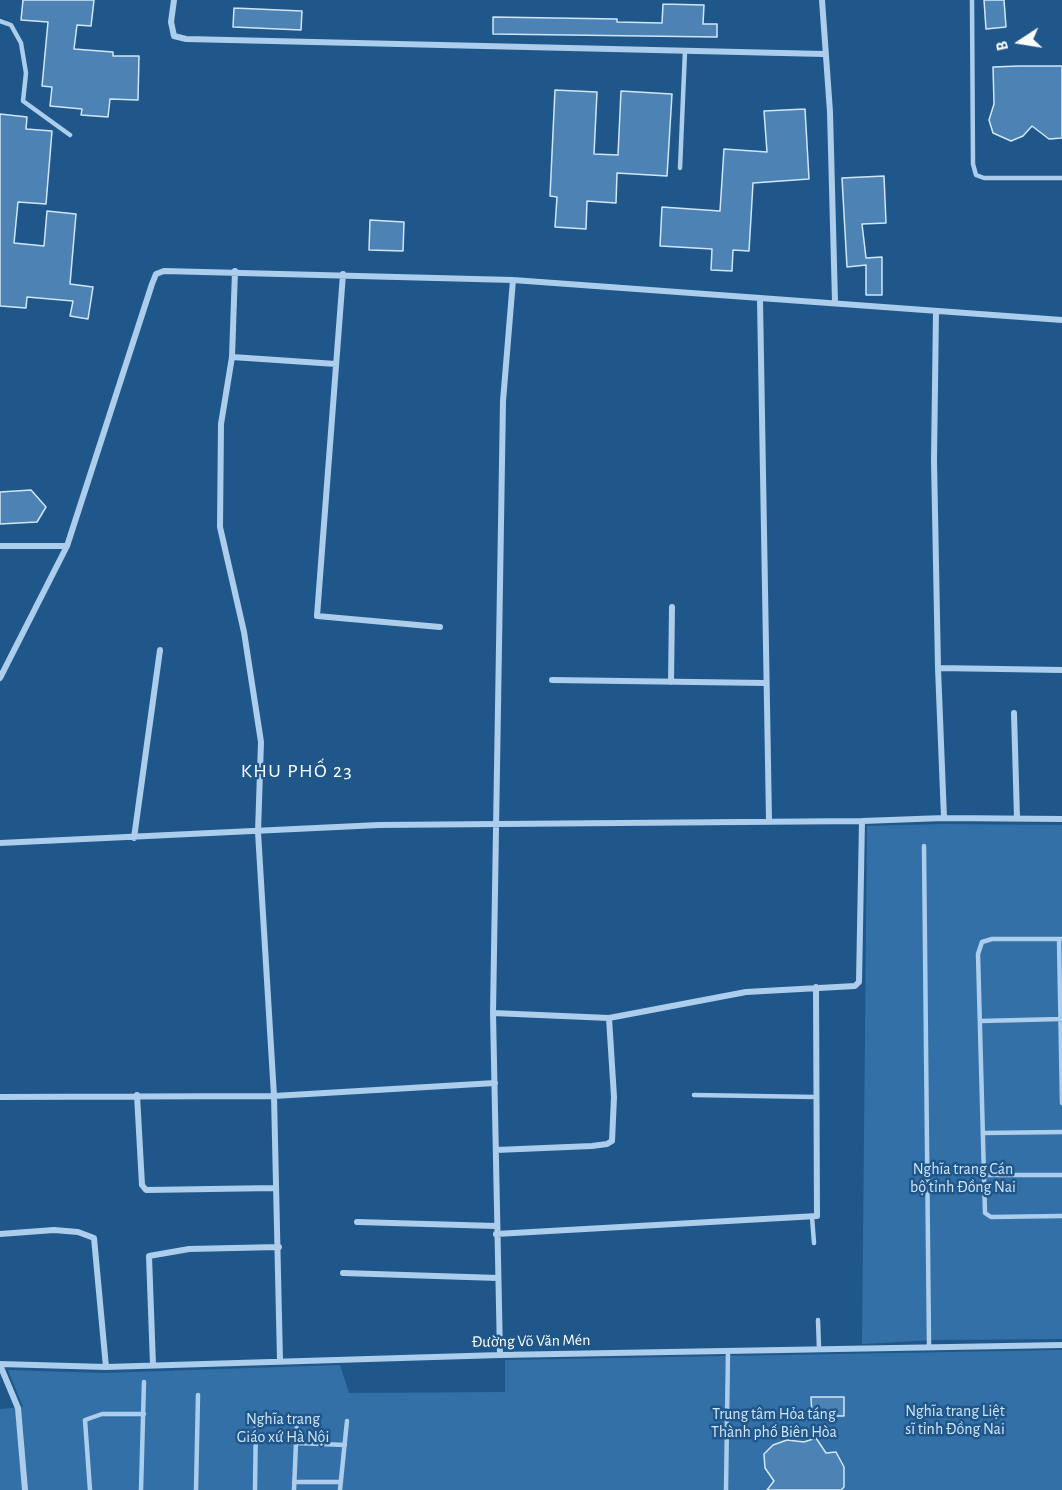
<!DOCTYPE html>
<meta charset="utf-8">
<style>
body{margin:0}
#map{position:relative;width:1062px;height:1490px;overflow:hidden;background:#20578a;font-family:"Alegreya Sans",sans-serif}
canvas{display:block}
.north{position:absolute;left:990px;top:12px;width:60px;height:60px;-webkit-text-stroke:4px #20578a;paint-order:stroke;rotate:258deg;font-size:16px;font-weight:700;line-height:24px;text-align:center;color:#fff}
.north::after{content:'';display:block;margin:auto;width:21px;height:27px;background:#fff;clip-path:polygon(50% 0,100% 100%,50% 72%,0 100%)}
</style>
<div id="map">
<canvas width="1062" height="1490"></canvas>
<div class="north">B</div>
</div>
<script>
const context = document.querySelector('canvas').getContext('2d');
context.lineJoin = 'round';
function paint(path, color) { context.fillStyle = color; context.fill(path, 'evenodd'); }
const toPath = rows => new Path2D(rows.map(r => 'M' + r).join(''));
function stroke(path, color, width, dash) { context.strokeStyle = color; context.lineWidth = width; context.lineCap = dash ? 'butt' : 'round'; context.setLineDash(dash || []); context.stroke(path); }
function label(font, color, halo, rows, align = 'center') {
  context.font = font + ' "Alegreya Sans",sans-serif'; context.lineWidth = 5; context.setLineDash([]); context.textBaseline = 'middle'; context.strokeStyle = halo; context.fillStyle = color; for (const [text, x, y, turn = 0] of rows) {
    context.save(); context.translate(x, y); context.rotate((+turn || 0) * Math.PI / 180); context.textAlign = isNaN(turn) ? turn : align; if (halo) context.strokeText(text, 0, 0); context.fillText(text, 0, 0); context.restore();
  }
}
const green = toPath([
 [942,824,1062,825,1062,1339,933,1340,862,1344,867,826],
 [1062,1350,1062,1490,0,1490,0,1409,23,1407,8,1370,105,1373,340,1365,349,1393,505,1392,505,1360]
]);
const building = toPath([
 [23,0,94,0,91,26,77,25,74,49,113,52,113,56,139,56,138,100,110,99,108,117,81,115,82,109,50,106,52,87,42,86,48,22,21,20,23,0],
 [984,0,1004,0,1006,27,986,29,984,0],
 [663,4,704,5,703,24,717,24,717,37,493,34,493,17,617,19,617,22,662,23,663,4],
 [234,8,302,11,301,30,233,27,234,8],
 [1019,66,1062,66,1062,138,1049,139,1032,126,1023,136,1011,141,993,133,989,120,994,104,993,67,1019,66],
 [555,90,597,92,594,154,618,155,621,91,672,94,667,176,617,173,616,203,587,201,586,229,555,227,557,197,550,196,555,90],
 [805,109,809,179,753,183,749,251,733,250,732,271,711,270,712,249,660,246,662,207,720,211,724,149,767,152,764,111,805,109],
 [0,114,27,117,26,129,52,131,46,204,18,202,14,243,44,246,47,211,76,214,70,284,93,287,88,319,70,316,73,301,27,297,26,308,0,306,0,114],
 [884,176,886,223,862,224,866,258,882,257,882,295,866,295,866,265,847,267,842,178,884,176],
 [370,220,404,222,403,251,369,250,370,220],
 [31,490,46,507,37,522,0,524,0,492,31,490],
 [811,1397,844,1397,844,1416,812,1416,811,1397],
 [816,1438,826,1453,836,1452,844,1467,844,1487,841,1490,767,1490,774,1481,765,1468,764,1454,773,1445,787,1440,804,1442,816,1438]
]);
const service = toPath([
 [972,0,973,164,976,175,984,178,1062,178],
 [0,21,11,25,21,43,26,73,23,101,70,135],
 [680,168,685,51],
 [924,846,929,1345],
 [1059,939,1062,1103],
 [1062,939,992,939,982,942,978,954,985,1213,991,1217,1062,1216],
 [980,1021,1062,1019],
 [694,1095,816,1097],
 [983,1133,1062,1132],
 [984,1175,1062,1175],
 [812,1217,814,1243],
 [818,1320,819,1349],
 [296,1443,345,1445],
 [294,1482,341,1482],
 [90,1490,85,1420,102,1414,144,1414],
 [141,1490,144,1382],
 [196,1490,198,1395],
 [255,1490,256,1415],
 [294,1490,297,1419],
 [340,1490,347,1421],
 [726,1490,728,1351]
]);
const minor = toPath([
 [174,0,171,22,174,36,186,39,824,54],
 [822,0,830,112,835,302],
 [235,271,232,357,221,424,220,527,244,632,261,742,258,832,274,1096,280,1361],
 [343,274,317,616,440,627],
 [760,300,769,820],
 [936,311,934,460,938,668,944,818],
 [232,357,336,364],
 [0,546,67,546],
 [938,668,1062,670],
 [0,678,67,546,152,284,156,274,164,271,513,280,1062,320],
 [552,680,765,683],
 [671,682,672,607],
 [1014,713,1017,818],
 [134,838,160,650],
 [0,843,379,825,862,821,944,818,1062,819],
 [493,1013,609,1018,746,992,855,986,859,982,862,821],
 [137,1095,142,1185,146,1190,275,1188],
 [0,1097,274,1096,495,1083],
 [496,1150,592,1146,607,1144,612,1141,614,1097,609,1018],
 [357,1222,496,1226],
 [0,1234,54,1230,78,1232,94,1238,106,1367],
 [496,1234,817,1216,816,987],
 [343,1273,498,1278],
 [500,1355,493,1013,503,401,513,280],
 [0,1364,106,1367,500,1355,1062,1345],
 [0,1365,18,1408,25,1490],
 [153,1365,149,1256,189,1249,279,1247]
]);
const parkNames = [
 ["Nghĩa trang Cán",963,1169],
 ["bộ tỉnh Đồng Nai",963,1187],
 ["Nghĩa trang Liệt",955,1411],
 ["sĩ tỉnh Đồng Nai",955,1429],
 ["Trung tâm Hỏa táng",774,1414],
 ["Thành phố Biên Hòa",774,1432],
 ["Nghĩa trang",283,1419],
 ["Giáo xứ Hà Nội",283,1437]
];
const streetNames = [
 ["Đường Võ Văn Mén",531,1341,-1]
];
const quarterNames = [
 ["KHU PHỐ 23",297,771]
];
paint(green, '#3370a7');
paint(building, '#4c82b4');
stroke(building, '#d1e6f8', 1.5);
stroke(service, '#accdeb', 4.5);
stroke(minor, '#accdeb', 6);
label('16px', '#d1e6f8', '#20578a', parkNames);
label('16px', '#fff', '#20578a', streetNames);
context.letterSpacing = '1.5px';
label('20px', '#fff', '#20578a', quarterNames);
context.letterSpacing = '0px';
</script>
